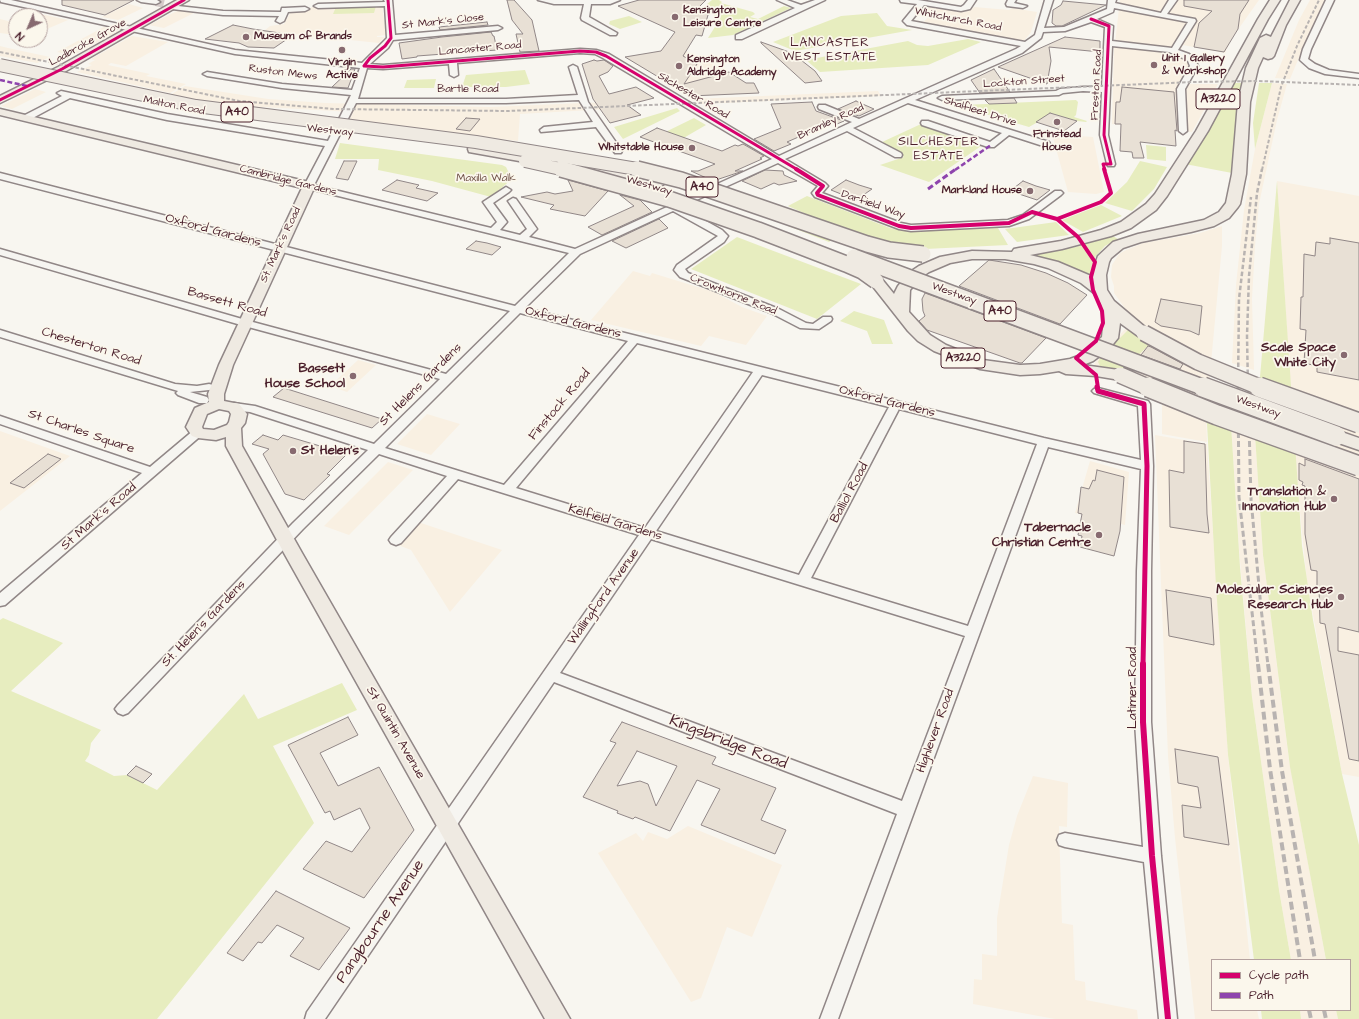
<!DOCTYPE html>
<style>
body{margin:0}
#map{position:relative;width:1359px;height:1019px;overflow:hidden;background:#f8f6f0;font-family:"Architects Daughter",sans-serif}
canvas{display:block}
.legend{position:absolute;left:1211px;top:959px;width:140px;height:52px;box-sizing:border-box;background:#fbf7ec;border:1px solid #b4a19f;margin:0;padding:5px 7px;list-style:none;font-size:12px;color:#4a1f2b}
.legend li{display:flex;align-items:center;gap:8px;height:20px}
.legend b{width:20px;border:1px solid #b4a19f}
.north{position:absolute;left:8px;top:8px;width:40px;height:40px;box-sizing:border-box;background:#fbf7ec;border:1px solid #b4a19f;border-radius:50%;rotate:224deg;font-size:11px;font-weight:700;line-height:16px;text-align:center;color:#4a1f2b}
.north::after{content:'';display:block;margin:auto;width:14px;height:18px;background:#876a70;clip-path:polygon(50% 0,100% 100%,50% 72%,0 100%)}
</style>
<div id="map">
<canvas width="1359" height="1019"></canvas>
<ul class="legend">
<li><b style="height:5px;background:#d6006c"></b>Cycle path</li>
<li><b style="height:5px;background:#8e44ad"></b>Path</li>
</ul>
<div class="north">N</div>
</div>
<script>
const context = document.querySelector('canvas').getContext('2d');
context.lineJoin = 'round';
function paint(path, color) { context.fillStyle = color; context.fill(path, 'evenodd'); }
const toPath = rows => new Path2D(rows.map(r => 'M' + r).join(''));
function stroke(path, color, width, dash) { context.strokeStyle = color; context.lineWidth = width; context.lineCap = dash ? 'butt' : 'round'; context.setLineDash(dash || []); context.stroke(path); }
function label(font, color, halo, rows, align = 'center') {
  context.font = font + ' "Architects Daughter",sans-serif'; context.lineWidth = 3.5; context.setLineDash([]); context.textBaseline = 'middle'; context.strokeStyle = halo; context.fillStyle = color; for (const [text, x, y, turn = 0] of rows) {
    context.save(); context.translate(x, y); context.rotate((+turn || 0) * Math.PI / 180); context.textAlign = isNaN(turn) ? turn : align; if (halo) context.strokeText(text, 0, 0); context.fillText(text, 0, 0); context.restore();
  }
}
const built = toPath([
 [1120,0,1259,0,1232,38,1225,53,1183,45,1180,51,1115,43],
 [1310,0,1327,0,1305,43,1290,79,1275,78,1299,20],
 [129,4,143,8,118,20,102,17],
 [382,5,386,35,377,36,377,37,385,37,379,43,264,31,270,26,284,24,291,12,295,11,306,12,312,7],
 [929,7,961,12,969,11,974,7,1009,10,1012,8,1037,12,1031,32,1024,41,922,24,928,17,921,15],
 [179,10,194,13,164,28,149,25],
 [41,14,68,20,40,32,40,16,35,16],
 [0,19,16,23,16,35,0,33],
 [104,27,119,31,74,55,57,52],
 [132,36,168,42,126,66,111,63,108,65,150,74,146,76,186,84,170,93,77,72,92,65,88,64,95,60,91,59],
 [691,43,686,51,706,60,746,83,754,83,759,93,690,96,625,57,660,51,665,45],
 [0,46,8,48,50,57,37,63,0,56],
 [1114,46,1163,51,1186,59,1190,64,1180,84,1218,84,1192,132,1112,124],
 [1272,83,1287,84,1277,120,1259,204,1255,246,1252,299,1254,370,1232,363,1236,285,1244,210,1255,149],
 [185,86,268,99,325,103,490,107,606,102,609,109,520,114,518,141,349,121,353,112,244,106,197,101,170,95],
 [35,89,46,92,12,109,1,106],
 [878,91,881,96,701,104,693,99],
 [1052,134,1093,137,1104,192,1096,194,1068,192],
 [1277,181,1359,196,1359,777,1342,774,1307,582,1297,482],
 [1222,226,1222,246,1206,416,1207,442,1162,434,1162,405,1168,398,1123,381,1102,378,1094,364,1126,328,1129,314,1114,293,1114,286,1111,277,1112,265,1119,254,1124,251,1143,243,1200,233],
 [633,271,650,276,652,273,714,292,742,307,767,316,746,345,709,336,701,346,591,320],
 [358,360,376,365,347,392,330,386],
 [427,414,460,424,431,455,397,444],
 [1231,424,1255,433,1263,555,1289,760,1326,960,1291,960,1279,890,1252,697,1239,549],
 [0,431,70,456,0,511],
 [1155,435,1207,444,1228,755,1250,960,1212,960,1212,1010,1257,1010,1259,1019,1195,1019,1175,838,1168,756],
 [1090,461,1129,472,1125,525,1075,513],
 [388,462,413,470,349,535,324,526],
 [418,522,502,550,450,612,411,550,398,545],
 [1033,776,1068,783,1067,827,1059,826,1062,923,1073,925,1075,980,1085,982,1086,1000,1137,1010,1138,1019,1055,1019,973,1004,974,979,982,980,982,954,997,956,997,918,1009,845,1017,816],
 [688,826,782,865,752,937,727,927,701,998,691,1002,598,853,636,833,643,841,648,832,667,839],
 [1300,1010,1336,1010,1338,1019,1301,1019]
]);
const green = toPath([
 [712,0,719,0,722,2,721,3,753,12,755,14,750,17,758,19,784,6,791,8,733,35,708,38,718,22,707,4],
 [376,6,374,13,333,14,336,7],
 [877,13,887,26,912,30,795,51,773,42,841,16],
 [629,16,642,22,620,29,609,24,610,21],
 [968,39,981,42,928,65,820,72,806,60,908,41,917,45,928,46],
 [525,70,530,84,506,87,462,87,466,75],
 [436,79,434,88,404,88,407,80],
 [1232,83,1243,83,1238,101,1232,173,1185,164],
 [1259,83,1272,83,1255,149,1253,123],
 [1076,100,1078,102,1076,115,1074,117,1087,121,1086,122,1077,121,1052,114,1029,127,965,108,963,105],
 [677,108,680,111,623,139,614,127],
 [694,118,706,125,668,147,649,140],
 [921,124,984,144,929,182,880,165,904,157,880,143],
 [340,143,502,165,506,167,512,179,491,197,432,181,378,170,379,159,335,159],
 [1146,145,1166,147,1166,161,1147,159],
 [1140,161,1167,167,1154,189,1132,211,1105,203,1127,182],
 [1277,181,1302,546,1313,620,1342,774,1359,845,1359,1019,1338,1019,1336,1010,1350,1010,1350,960,1326,960,1290,767,1263,555,1255,435],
 [807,196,890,228,899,230,914,231,998,228,1008,245,925,249,908,248,845,231,829,242,788,226,806,214,788,206],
 [1101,205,1122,216,1083,232,1062,220],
 [1056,222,1069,235,1017,242,1005,229],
 [1111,235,1118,239,1105,246,1096,256,1093,261,1091,275,1085,274,1064,264,1035,256,1036,253,1076,247],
 [737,237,763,247,861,284,817,319,691,269],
 [854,311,884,320,893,344,872,344,867,331,840,321],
 [1129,329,1153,341,1123,370,1106,369,1100,366,1098,362,1100,358],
 [1205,419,1231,424,1240,567,1252,697,1279,890,1291,960,1254,960,1228,755,1216,586,1207,424],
 [3,618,63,643,11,691,101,730,91,743,89,755,85,761,114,776,127,775,157,790,244,694,258,719,342,683,357,710,273,746,314,823,157,1019,0,1019,0,620],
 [1261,1010,1300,1010,1301,1019,1262,1019]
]);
const building = toPath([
 [62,0,134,0,105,15,62,5,62,0],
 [507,0,514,0,532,20,539,51,520,52,516,34,523,34,512,20,507,0],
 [639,0,706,0,699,7,708,15,702,36,696,35,683,56,697,64,684,84,729,72,746,83,754,83,759,93,690,96,625,57,661,51,675,32,618,6,639,0],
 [1184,0,1249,0,1240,14,1238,29,1224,52,1194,47,1199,23,1212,11,1184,6,1184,0],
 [1063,1,1106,5,1062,26,1056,26,1052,23,1053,10,1061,5,1063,1],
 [487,22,488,25,440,30,439,27,487,22],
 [233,25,253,29,293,35,274,48,248,47,239,43,205,39,233,25],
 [491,32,493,36,494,36,497,50,417,56,417,57,402,59,399,43,442,37,491,32],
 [1065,37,1100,41,1100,52,1049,47,1051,61,1047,84,998,67,1065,37],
 [761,42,792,53,815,71,822,81,805,83,761,43,761,42],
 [594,60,597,61,604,60,613,66,608,72,599,76,609,94,636,87,654,98,627,105,641,115,610,123,593,99,582,64,594,60],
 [351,69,355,69,348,88,332,87,351,69],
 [994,69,1010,92,980,93,971,80,994,69],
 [1122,87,1174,92,1177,131,1175,130,1176,146,1140,142,1144,158,1133,158,1132,152,1120,151,1121,124,1115,124,1116,102,1120,102,1122,87],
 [1014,98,1017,103,989,104,985,100,1014,98],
 [856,101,858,102,874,109,859,116,838,109,856,101],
 [812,102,816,111,844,121,837,124,833,122,787,142,791,144,774,151,754,139,781,128,771,104,812,102],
 [1050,113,1077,121,1064,131,1036,122,1050,113],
 [466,118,480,119,470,131,456,129,466,118],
 [657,128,722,151,735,145,738,146,743,144,764,156,760,158,762,159,735,171,743,171,713,181,691,171,698,171,715,164,640,137,657,128],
 [344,161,357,161,348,180,336,178,344,161],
 [765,170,783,171,784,175,797,181,779,185,774,183,761,189,742,181,765,170],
 [397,180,419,185,416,188,438,193,427,201,382,190,397,180],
 [568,180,608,191,585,216,550,209,554,205,521,197,547,192,555,194,573,191,568,180],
 [846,180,859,185,872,189,856,200,831,190,846,180],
 [1023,181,1036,186,1050,190,1037,200,1010,191,1023,181],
 [620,195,640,200,652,212,602,235,588,227,634,206,620,195],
 [659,219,668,228,626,248,612,241,659,219],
 [1330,238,1359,243,1359,380,1317,372,1317,366,1304,363,1306,330,1300,329,1301,297,1303,297,1304,254,1315,256,1316,242,1330,244,1330,238],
 [476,241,487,243,501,247,492,255,466,249,476,241],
 [989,260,1021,265,1046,273,1068,283,1087,295,1060,324,959,286,989,260],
 [925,293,1046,338,1022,363,1020,363,927,330,919,321,925,316,923,311,922,299,925,293],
 [1161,299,1202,306,1199,335,1190,331,1161,326,1155,322,1161,299],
 [1148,346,1151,347,1183,364,1180,369,1141,355,1148,346],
 [284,388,382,419,372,428,273,397,284,388],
 [263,435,278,440,283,435,347,454,327,474,330,475,304,500,285,494,263,454,269,449,252,444,263,435],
 [1184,441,1205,444,1207,514,1209,533,1170,527,1169,470,1184,473,1184,441],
 [48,454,61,459,24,488,10,483,48,454],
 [1305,459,1359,479,1359,632,1338,627,1338,651,1359,655,1359,761,1349,759,1325,624,1320,623,1319,587,1317,586,1317,571,1311,570,1305,534,1305,486,1302,485,1303,482,1299,480,1299,463,1305,466,1305,459],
 [1097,470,1124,477,1120,531,1114,556,1080,547,1082,536,1078,535,1082,514,1078,513,1081,487,1089,489,1093,480,1095,481,1097,470],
 [1166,590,1211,598,1214,645,1169,636,1166,590],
 [348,717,358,735,320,753,338,786,379,767,414,830,364,898,303,869,326,841,352,852,370,828,360,808,334,820,330,811,325,813,288,745,348,717],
 [622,722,716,757,712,764,776,788,761,820,786,830,775,854,701,825,720,789,697,780,670,831,635,817,633,819,617,813,618,811,583,797,616,743,610,741,622,722],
 [637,751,677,766,656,806,648,784,640,781,617,786,637,751],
 [1175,749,1218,757,1229,845,1184,837,1182,805,1201,808,1198,787,1178,783,1175,749],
 [136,766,152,774,143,783,127,775,136,766],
 [276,891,350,928,319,970,290,956,304,938,277,925,262,943,258,942,243,961,227,953,276,891]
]);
const minorTunnel = toPath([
 [156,2,165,4]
]);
const minor = toPath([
 [0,0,11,0,235,50,362,63,387,38,385,6,318,8,314,6,318,4,385,2,384,0,392,0,395,35,498,26,502,28,498,30,393,40,388,48,370,64,383,65,580,49,596,50,609,54,779,156,852,122,819,109,818,107,819,105,825,105,859,119,1016,49,1021,46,907,25,903,21,917,4,901,2,900,0,918,0,961,7,964,5,968,0,976,0,970,9,961,11,924,5,911,21,1025,42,1035,35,1045,0,1053,0,1044,28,1064,27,1088,17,1107,9,1108,0,1116,0,1115,3,1161,13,1169,0,1177,0,1167,14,1195,19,1196,21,1178,50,1189,54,1194,58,1198,66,1185,89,1187,131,1183,134,1179,131,1177,89,1190,66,1188,61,1183,58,1169,52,1112,46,1108,135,1115,164,1114,166,1108,166,1107,164,1100,135,1102,92,1083,91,1063,93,1059,95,942,100,938,98,942,96,1056,91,1060,89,1083,87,1102,87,1105,27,1091,22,1065,31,1043,32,1041,38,1022,53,915,100,1049,142,1050,144,1049,146,1043,146,1009,135,994,147,988,147,922,125,921,123,922,121,928,121,990,142,1002,133,908,103,853,128,901,153,902,155,901,157,895,157,847,131,785,159,825,183,828,186,822,193,901,223,911,225,1008,220,1023,215,1055,191,1061,191,1063,193,1061,195,1029,219,1009,226,911,231,899,229,815,197,812,193,818,186,778,163,681,207,722,230,728,236,724,242,685,269,688,273,779,309,806,323,813,324,823,317,831,317,832,319,831,321,819,329,800,328,771,313,680,277,674,270,677,265,718,236,673,211,580,254,525,308,1044,438,1141,460,1138,406,1094,393,1092,391,1094,389,1098,388,1148,401,1150,404,1153,466,1151,571,1151,722,1161,856,1177,1019,1159,1019,1144,862,1065,847,1059,845,1057,840,1059,835,1065,833,1143,847,1135,722,1137,571,1141,469,1048,447,838,1019,820,1019,897,814,554,682,325,1019,305,1019,307,1012,639,535,458,479,401,543,396,545,391,543,389,540,391,537,447,476,379,454,303,529,128,713,123,715,118,713,115,709,118,705,293,523,368,450,250,412,230,410,228,407,230,404,234,403,255,406,374,444,440,379,241,325,0,255,0,249,249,321,446,374,510,311,0,179,0,173,515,306,569,253,306,188,304,186,325,146,167,120,70,98,29,120,23,120,22,118,23,116,62,96,57,93,61,91,167,114,328,141,351,95,282,88,207,76,203,74,207,72,282,84,352,90,360,68,235,54,1,2,0,0],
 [1114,8,1188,22,1172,48,1112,41,1113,26,1097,19,1113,12,1114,8],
 [580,53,595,54,603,58,772,159,575,249,529,237,537,229,516,199,513,198,508,201,527,229,520,235,500,230,507,222,493,203,509,192,511,190,506,187,483,202,497,222,491,228,314,185,356,103,506,103,579,100,593,122,544,127,540,130,541,132,596,127,615,153,621,153,622,151,588,102,577,67,573,65,569,67,578,95,506,99,358,99,367,68,383,69,449,64,450,75,454,77,458,75,457,63,580,53],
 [520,313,628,341,504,485,385,448,520,313],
 [637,343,753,372,645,528,516,488,637,343],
 [762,375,889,407,799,575,656,531,762,375],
 [899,409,1037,444,968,626,811,578,899,409],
 [651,539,965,636,902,801,560,673,651,539],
 [137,0,157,0,160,2,156,4,141,2,137,0],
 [538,0,620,0,610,4,591,4,589,17,617,33,616,35,610,35,582,20,581,18,584,4,554,4,538,0],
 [777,0,787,0,801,5,815,0,825,0,742,39,736,39,736,35,795,8,777,0],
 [1008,0,1016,0,1014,3,1027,6,1023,8,1007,6,1006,4,1008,0],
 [1326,0,1334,0,1311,49,1308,59,1315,64,1329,70,1359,74,1359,78,1325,74,1309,68,1300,60,1303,49,1326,0],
 [169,5,223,11,281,12,282,8,285,8,305,7,309,9,305,11,288,12,284,21,280,23,276,21,279,16,223,15,172,9,169,9,169,5],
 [0,330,175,384,197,386,209,384,213,385,215,387,213,389,209,390,190,392,207,397,209,400,207,403,199,403,178,395,176,393,178,391,0,337,0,330],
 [0,416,150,467,194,430,202,430,204,433,5,605,0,606,0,593,142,473,0,424,0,416]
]);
const major = toPath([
 [177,0,189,0,66,71,0,103,0,96,58,67,177,0],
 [0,109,309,182,313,183,315,186,233,365,224,394,224,401,239,404,247,414,245,423,241,428,242,446,302,553,570,1019,545,1019,284,553,226,446,226,437,216,440,198,438,192,436,186,427,195,408,209,402,208,394,219,365,302,188,0,115,0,109],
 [219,409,229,411,231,414,229,422,227,425,214,430,203,429,202,427,207,414,219,409]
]);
const highway = toPath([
 [1270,0,1280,0,1268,19,1208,131,1167,196,1156,210,1131,228,1111,236,1062,249,1030,255,1058,262,1091,276,1098,256,1113,242,1138,234,1204,220,1219,212,1226,203,1232,174,1238,102,1246,68,1260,38,1266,35,1271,37,1290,0,1300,0,1286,25,1274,56,1272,58,1268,59,1263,57,1258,68,1250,102,1246,174,1240,204,1238,207,1229,218,1214,226,1191,232,1141,242,1123,248,1111,258,1109,262,1106,275,1107,290,1114,301,1152,333,1150,336,1144,338,1138,336,1120,323,1118,338,1109,349,1093,361,1083,365,1126,371,1128,375,1126,379,1120,380,1096,376,1066,374,1059,371,1040,374,1020,375,980,369,934,351,918,341,908,331,871,284,868,281,871,278,876,276,881,278,894,294,898,286,910,272,919,266,940,257,972,251,1012,252,1014,249,1019,248,1061,241,1101,230,1121,222,1146,204,1155,194,1196,131,1258,19,1270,0],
 [972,259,1005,259,1034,264,1048,268,1081,283,1094,293,1101,304,1104,318,1102,337,1081,355,1070,359,1040,364,1020,365,983,360,946,345,930,335,909,312,910,290,920,278,929,272,950,263,972,259],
 [474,145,547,158,552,159,554,162,552,165,547,166,469,152,468,149,469,146,474,145],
 [593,162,663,179,665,182,663,185,658,186,588,169,586,166,588,163,593,162],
 [1336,430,1359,438,1359,450,1330,440,1327,436,1330,432,1336,430]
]);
const railFar3 = toPath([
 [0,52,239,101,334,109,508,111,1193,82,1259,81,1359,85],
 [1262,170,1281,87,1297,46,1319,0]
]);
const railFar2 = toPath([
 [1238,388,1239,299,1251,197],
 [1248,388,1247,336,1249,276,1257,193,1262,169]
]);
const railFar1 = toPath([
 [1238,387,1239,497,1258,665],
 [1248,387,1251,499,1261,608,1268,665]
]);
const rail = toPath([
 [1258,664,1270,769,1300,960],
 [1268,664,1282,771,1315,960],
 [1309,1010,1311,1019],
 [1324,1010,1326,1019]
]);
const highwayBridgeFar2 = toPath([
 [0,65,196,106,476,142,643,170],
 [525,161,565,170]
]);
const highwayBridgeFar1 = toPath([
 [561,169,669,199,758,230,846,264,862,271,876,281],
 [637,169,681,180,867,244,889,250,923,254],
 [854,257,1205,388],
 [1144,333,1198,362,1262,388],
 [1120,375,1150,388]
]);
const highwayBridge = toPath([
 [1148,387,1217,415,1359,466],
 [1203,387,1336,436],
 [1259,387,1359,423]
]);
const quietFar1 = toPath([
 [0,80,27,86],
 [955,170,991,145]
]);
const quiet = toPath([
 [928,189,956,169]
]);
const cyclewayFar3 = toPath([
 [388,0,391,38,385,46,370,58,364,66,383,67,580,51,596,52,606,56,798,170],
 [1091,19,1109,26,1104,135,1111,164,1103,164,1105,170],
 [0,100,62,69,184,0]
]);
const cyclewayFar2 = toPath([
 [796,169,823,186,817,193,818,195,899,226,911,228,1009,223,1032,212,1057,219,1078,237,1095,262,1091,277,1093,290,1102,311,1103,323,1096,341,1076,358,1096,375,1098,388],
 [1057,219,1101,202,1111,193,1104,169]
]);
const cyclewayFar1 = toPath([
 [1097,387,1098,391,1144,404,1147,466,1143,665]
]);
const cycleway = toPath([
 [1143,664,1143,722,1152,856,1168,1019]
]);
const markers = [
 [675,17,4,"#876a70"],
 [246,37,4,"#876a70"],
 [342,50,4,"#876a70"],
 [1154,65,4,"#876a70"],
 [679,66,4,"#876a70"],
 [1057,122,4,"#876a70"],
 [692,148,4,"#876a70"],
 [1030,191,4,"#876a70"],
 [1344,355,4,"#876a70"],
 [353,376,4,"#876a70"],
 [293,451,4,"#876a70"],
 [1334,499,4,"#876a70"],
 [1099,535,4,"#876a70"],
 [1341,597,4,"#876a70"]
];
const farPoinames = [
 ["Kensington",683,11],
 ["Leisure Centre",683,24],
 ["Museum of Brands",254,37],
 ["Unit 1 Gallery",1162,59],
 ["& Workshop",1162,72],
 ["Kensington",687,60],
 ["Aldridge Academy",687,73],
 ["Virgin",342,63,"center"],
 ["Active",342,76,"center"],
 ["Frinstead",1057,135,"center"],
 ["House",1057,148,"center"],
 ["Whitstable House",684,148,"right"],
 ["Markland House",1022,191,"right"]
];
const farStreetnames = [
 ["Whitchurch Road",958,20,11],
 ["St Mark's Close",443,22,-6],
 ["Ladbroke Grove",88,43,-29],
 ["Lancaster Road",480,49,-5],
 ["Ruston Mews",283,73,7],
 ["Lockton Street",1024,82,-4],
 ["Freston Road",1097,85,-87],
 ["Bartle Road",468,90],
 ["Silchester Road",693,96,31],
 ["Malton Road",174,106,11],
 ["Shalfleet Drive",980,112,18],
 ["Bramley Road",831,122,-25],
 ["Westway",330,131,6],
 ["Cambridge Gardens",288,181,14],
 ["Westway",649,186,16],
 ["Darfield Way",873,205,19],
 ["St. Mark's Road",281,245,-65],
 ["Westway",954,294,20],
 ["Crowthorne Road",733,295,22],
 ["Westway",1258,407,20]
];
const farParknames = [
 ["Maxilla Walk",486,179]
];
const farNeighbourhoodnames = [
 ["LANCASTER",830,43],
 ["WEST ESTATE",830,57],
 ["SILCHESTER",939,142],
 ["ESTATE",939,156]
];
const shields = [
 [1218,99,44],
 [237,112,32],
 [702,187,32],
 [1000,311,32],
 [963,358,44]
];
const shieldNames = [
 ["A3220",1218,99],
 ["A40",237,112],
 ["A40",702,187],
 ["A40",1000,311],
 ["A3220",963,358]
];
const streetNames = [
 ["Oxford Gardens",213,231,15],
 ["Bassett Road",227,303,16],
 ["Oxford Gardens",573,323,14],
 ["Chesterton Road",91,347,17],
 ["St Helens Gardens",421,385,-45],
 ["Oxford Gardens",887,402,14],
 ["Finstock Road",560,405,-50],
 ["St Charles Square",81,432,19],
 ["Balliol Road",850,493,-62],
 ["St Mark's Road",99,517,-41],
 ["Kelfield Gardens",615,523,17],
 ["Wallingford Avenue",604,597,-55],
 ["St. Helen's Gardens",204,624,-46],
 ["Latimer Road",1133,688,-90],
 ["Highlever Road",936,731,-70],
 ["St Quintin Avenue",395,733,60]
];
const poiNames = [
 ["Scale Space",1336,348],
 ["White City",1336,363],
 ["Bassett",345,369],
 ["House School",345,384],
 ["St Helen's",301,451,"left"],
 ["Translation &",1326,492],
 ["Innovation Hub",1326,507],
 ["Tabernacle",1091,528],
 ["Christian Centre",1091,543],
 ["Molecular Sciences",1333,590],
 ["Research Hub",1333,605]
];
const nearStreetnames = [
 ["Kingsbridge Road",728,743,21],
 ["Pangbourne Avenue",381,922,-56]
];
paint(built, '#f9f0e2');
paint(green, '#e7edbf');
paint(building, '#e8e0d5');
stroke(building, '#918787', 1);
stroke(minorTunnel, '#d5cbc9', 8, [8, 4]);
stroke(minor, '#918787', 3);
stroke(major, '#918787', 3);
stroke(highway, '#918787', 3);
paint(minor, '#f6f5f1');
paint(major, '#efeae2');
paint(highway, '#efeae2');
stroke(railFar3, '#b8b3b1', 2, [3.5, 2]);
stroke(railFar2, '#b8b3b1', 2.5, [4.5, 2.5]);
stroke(railFar1, '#b8b3b1', 3, [6, 3]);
stroke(rail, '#b8b3b1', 4, [8, 4]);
stroke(highwayBridgeFar2, '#918787', 14, []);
stroke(highwayBridgeFar1, '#918787', 18, []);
stroke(highwayBridge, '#918787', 22, []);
stroke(highwayBridgeFar2, '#efeae2', 12);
stroke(highwayBridgeFar1, '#efeae2', 15);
stroke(highwayBridge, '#efeae2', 19);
stroke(quietFar1, '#8e44ad', 2.5, [5, 2.5]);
stroke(quiet, '#8e44ad', 3, [6, 3]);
stroke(cyclewayFar3, '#d6006c', 3);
stroke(cyclewayFar2, '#d6006c', 4);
stroke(cyclewayFar1, '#d6006c', 5);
stroke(cycleway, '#d6006c', 6);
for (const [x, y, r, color] of markers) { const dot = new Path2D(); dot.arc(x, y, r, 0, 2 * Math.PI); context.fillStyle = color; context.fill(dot); stroke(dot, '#fbf7ec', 1.5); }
label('bold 11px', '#4a1f2b', '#fbf7ec', farPoinames, 'left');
label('11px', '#4a1f2b', '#fbf7ec', farStreetnames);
label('11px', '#6e5046', '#fbf7ec', farParknames);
context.letterSpacing = '1px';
label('12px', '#4a1f2b', '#fbf7ec', farNeighbourhoodnames);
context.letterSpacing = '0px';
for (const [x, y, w] of shields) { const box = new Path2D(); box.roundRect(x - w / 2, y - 10, w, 20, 3); context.fillStyle = '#fbf7ec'; context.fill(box); stroke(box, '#4a1f2b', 1); }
label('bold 12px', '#4a1f2b', null, shieldNames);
label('13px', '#4a1f2b', '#fbf7ec', streetNames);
label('bold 13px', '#4a1f2b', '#fbf7ec', poiNames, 'right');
label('16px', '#4a1f2b', '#fbf7ec', nearStreetnames);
</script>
